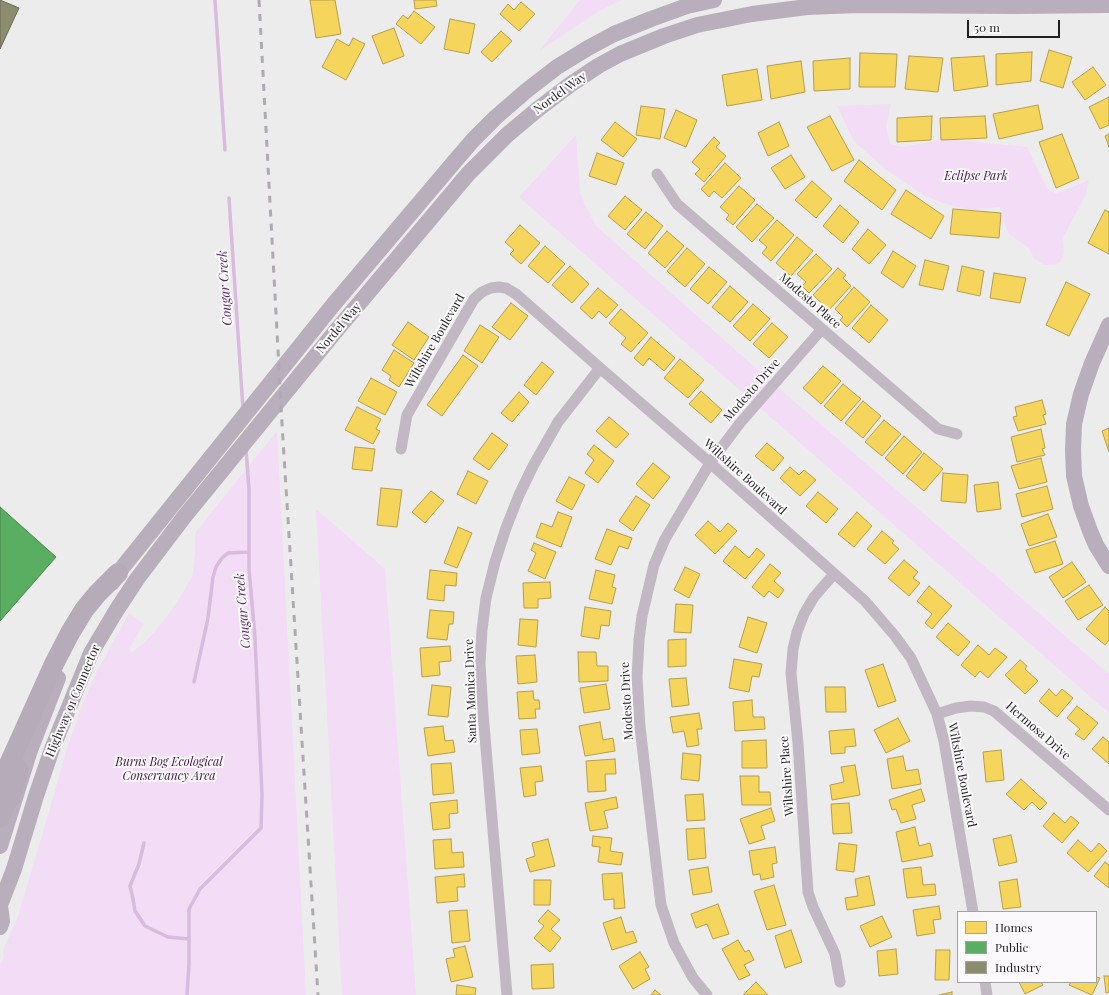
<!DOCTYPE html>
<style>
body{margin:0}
#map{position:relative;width:1109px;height:995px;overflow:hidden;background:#edeced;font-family:"Playfair Display",serif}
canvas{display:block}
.legend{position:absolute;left:957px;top:911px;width:140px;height:72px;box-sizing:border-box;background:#fbf9fb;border:1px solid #a3a2a3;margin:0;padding:5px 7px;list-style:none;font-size:12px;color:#201f20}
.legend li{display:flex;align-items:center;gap:8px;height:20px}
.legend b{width:20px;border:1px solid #a3a2a3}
.scale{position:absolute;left:967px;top:20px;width:93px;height:18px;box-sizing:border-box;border:2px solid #201f20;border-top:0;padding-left:5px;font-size:12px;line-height:14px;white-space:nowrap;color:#201f20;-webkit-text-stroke:3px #fbf9fb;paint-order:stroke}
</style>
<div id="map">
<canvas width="1109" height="995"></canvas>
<ul class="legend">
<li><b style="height:11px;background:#f6d55c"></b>Homes</li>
<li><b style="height:11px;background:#5aae61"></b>Public</li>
<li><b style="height:11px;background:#8c8c6e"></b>Industry</li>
</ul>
<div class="scale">50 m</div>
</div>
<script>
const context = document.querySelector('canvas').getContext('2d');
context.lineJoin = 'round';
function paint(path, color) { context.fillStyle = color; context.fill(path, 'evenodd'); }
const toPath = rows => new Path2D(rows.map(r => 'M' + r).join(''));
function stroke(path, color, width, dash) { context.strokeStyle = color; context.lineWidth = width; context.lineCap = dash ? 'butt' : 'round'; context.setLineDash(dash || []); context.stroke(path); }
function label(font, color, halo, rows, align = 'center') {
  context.font = font + ' "Playfair Display",serif'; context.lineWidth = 4; context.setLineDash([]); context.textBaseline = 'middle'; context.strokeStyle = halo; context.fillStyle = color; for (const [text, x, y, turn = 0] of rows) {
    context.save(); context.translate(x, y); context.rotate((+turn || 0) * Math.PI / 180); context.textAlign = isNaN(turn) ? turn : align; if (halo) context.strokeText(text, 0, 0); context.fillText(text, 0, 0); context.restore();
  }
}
const green = toPath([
 [580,0,622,0,599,11,539,51],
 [891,104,886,127,890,144,902,147,946,139,1027,147,1047,188,1056,194,1089,180,1086,194,1063,238,1064,253,1060,262,1055,265,1044,265,1034,258,1029,248,1009,234,1003,221,1000,207,974,210,949,205,925,196,885,169,854,141,837,106],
 [576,135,580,192,584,203,596,226,759,371,1109,674,1109,713,519,197],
 [277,431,306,995,0,995,0,965,4,958,3,950,18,916,51,805,67,748,86,695,98,670,129,613,144,624,129,649,132,652,143,644,157,629,176,604,192,577,195,555,195,533],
 [316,509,385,569,416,995,342,995]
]);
const homes = toPath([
 [310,0,335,0,341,34,316,38,310,0],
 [414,0,436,0,437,6,415,9,414,0],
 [521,2,535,14,519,31,500,14,508,4,514,10,521,2],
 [414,11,435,27,421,44,396,24,403,15,408,19,414,11],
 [450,19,475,24,469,54,444,49,450,19],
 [394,28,404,56,383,64,372,36,394,28],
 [501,31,512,41,492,62,481,52,501,31],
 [353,38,365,44,346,80,322,67,337,39,349,46,353,38],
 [1049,50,1072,57,1063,88,1040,81,1049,50],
 [1032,52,1031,81,996,85,996,54,1032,52],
 [860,53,897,54,895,87,859,87,860,53],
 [909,56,943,58,938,92,905,89,909,56],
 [984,56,988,86,954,91,951,58,984,56],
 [850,58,850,89,814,91,813,61,850,58],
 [801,61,805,92,771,99,767,66,801,61],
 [1093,67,1106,85,1085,100,1072,82,1093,67],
 [757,69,762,100,727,106,722,75,757,69],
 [1109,97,1109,125,1100,129,1089,107,1109,97],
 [1038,105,1043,129,999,139,993,114,1038,105],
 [641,106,665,109,660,139,636,135,641,106],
 [676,110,697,120,686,147,664,138,676,110],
 [830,116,854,160,832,171,807,127,830,116],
 [932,116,931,140,897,142,897,118,932,116],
 [985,116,987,138,941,140,940,118,985,116],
 [615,122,637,139,623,157,601,140,615,122],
 [779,122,789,146,768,156,758,133,779,122],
 [1062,134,1079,178,1056,188,1039,142,1062,134],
 [1109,134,1109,147,1105,136,1109,134],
 [714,137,720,143,716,147,726,156,704,182,695,174,700,169,692,162,714,137],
 [597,153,624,163,616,185,589,176,597,153],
 [791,155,805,177,785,189,771,168,791,155],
 [859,160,896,190,882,210,844,181,859,160],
 [725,163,741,178,722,198,714,191,709,197,701,189,725,163],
 [812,181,832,199,816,218,795,200,812,181],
 [739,186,755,200,733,225,726,219,729,215,720,207,739,186],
 [906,190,944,216,931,239,891,214,906,190],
 [625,196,642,210,625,230,608,216,625,196],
 [757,204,774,218,752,242,736,227,757,204],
 [840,205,859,222,843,243,823,226,840,205],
 [953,209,1001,213,999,238,950,234,953,209],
 [1105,210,1109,212,1109,254,1088,243,1105,210],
 [646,212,663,226,645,249,627,234,646,212],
 [777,220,794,235,771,261,762,253,767,247,759,240,777,220],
 [520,225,540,243,521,264,510,254,514,250,505,242,520,225],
 [868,229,886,245,869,264,852,249,868,229],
 [667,231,684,246,665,268,648,253,667,231],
 [797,237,813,251,791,276,776,263,797,237],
 [545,246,565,264,548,283,528,266,545,246],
 [687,248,705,264,685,287,667,271,687,248],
 [893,251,916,266,903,288,881,273,893,251],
 [816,254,832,269,809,293,802,286,806,282,797,274,816,254],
 [925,260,949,266,943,290,919,285,925,260],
 [570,266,589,284,572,303,552,285,570,266],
 [962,266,984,271,980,296,957,291,962,266],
 [709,267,727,282,708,304,690,289,709,267],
 [838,268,846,275,843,278,851,286,829,310,813,295,838,268],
 [994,273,1026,278,1020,303,990,298,994,273],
 [1066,282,1090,294,1069,336,1046,325,1066,282],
 [730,286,748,302,730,322,712,307,730,286],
 [854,287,870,302,847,327,840,320,843,317,835,309,854,287],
 [598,288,618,305,606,318,599,311,592,319,580,308,598,288],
 [511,303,528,316,510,340,492,327,511,303],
 [753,304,770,319,750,341,733,326,753,304],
 [871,305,888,320,869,343,852,328,871,305],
 [621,309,648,333,631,352,621,344,626,338,609,323,621,309],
 [408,322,429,337,414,360,392,345,408,322],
 [772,323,788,337,769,358,753,344,772,323],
 [480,325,499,337,482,363,464,351,480,325],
 [651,337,675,358,664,371,649,358,643,366,634,358,651,337],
 [394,350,414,363,399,387,389,380,391,376,382,370,394,350],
 [463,355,478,366,442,416,427,405,463,355],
 [680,359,704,380,688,398,664,378,680,359],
 [542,362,554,372,536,395,524,385,542,362],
 [823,366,841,381,821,404,803,388,823,366],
 [371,378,397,392,385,415,358,401,371,378],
 [843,384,861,399,841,421,824,406,843,384],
 [701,391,722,410,711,423,689,404,701,391],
 [519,392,529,402,512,422,501,413,519,392],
 [1042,400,1046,414,1043,415,1046,424,1018,431,1013,417,1017,416,1015,407,1042,400],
 [863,401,881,416,863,438,845,423,863,401],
 [357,407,381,419,376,429,380,431,373,444,345,430,357,407],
 [609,417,629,434,616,448,596,431,609,417],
 [884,420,901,434,882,456,865,442,884,420],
 [1109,428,1109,452,1102,431,1109,428],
 [1041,429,1045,448,1042,449,1045,455,1017,462,1011,437,1041,429],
 [492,433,508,445,489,470,473,459,492,433],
 [904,436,922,452,903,474,885,458,904,436],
 [767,443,784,458,773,471,755,456,767,443],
 [594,445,614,461,598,483,585,473,594,460,587,454,594,445],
 [355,447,375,449,372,471,352,469,355,447],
 [924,453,943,469,924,491,906,476,924,453],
 [1041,458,1047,482,1019,489,1011,466,1041,458],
 [653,463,670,477,653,499,636,484,653,463],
 [790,467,799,475,804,470,816,480,800,496,780,478,790,467],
 [468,471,488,481,476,504,457,494,468,471],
 [943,473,968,475,966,503,941,501,943,473],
 [569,477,585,485,572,510,556,501,569,477],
 [998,482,1001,509,977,512,974,485,998,482],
 [1047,486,1053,509,1022,517,1016,494,1047,486],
 [381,488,402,490,397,527,377,525,381,488],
 [431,491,444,501,425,523,412,512,431,491],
 [818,492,838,509,826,523,806,506,818,492],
 [636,496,650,505,633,531,619,521,636,496],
 [558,512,572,517,561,547,536,537,541,523,552,527,558,512],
 [857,512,872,526,854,547,838,534,857,512],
 [1048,514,1057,537,1029,546,1021,524,1048,514],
 [708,521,720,532,728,523,737,531,715,554,695,535,708,521],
 [458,527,472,533,457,568,444,563,458,527],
 [607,529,632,538,628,549,619,546,611,565,595,559,607,529],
 [882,531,894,541,892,543,899,549,885,564,867,549,882,531],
 [1055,541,1063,564,1035,573,1026,550,1055,541],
 [534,543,556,552,545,579,528,571,536,553,531,550,534,543],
 [735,546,749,558,757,548,765,555,745,579,723,561,735,546],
 [904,560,918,572,913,578,920,583,909,596,888,578,904,560],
 [1072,562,1086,582,1063,598,1049,577,1072,562],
 [770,564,781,573,774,581,784,590,778,598,769,591,764,597,752,587,770,564],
 [685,567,700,574,689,598,674,590,685,567],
 [430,570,457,573,456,586,445,585,444,601,427,599,430,570],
 [596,570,615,575,612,587,616,588,612,604,589,599,596,570],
 [550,582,551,598,538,599,538,608,524,608,523,583,550,582],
 [1089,585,1103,605,1078,620,1065,601,1089,585],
 [929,586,952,606,932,629,925,623,932,614,917,601,929,586],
 [676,604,693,605,691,633,674,632,676,604],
 [585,607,611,611,609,626,601,625,599,639,581,636,585,607],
 [1105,607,1109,611,1109,640,1105,645,1086,629,1105,607],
 [430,610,454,612,453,624,449,624,447,640,427,638,430,610],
 [748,617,767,623,757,653,739,647,748,617],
 [520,619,538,620,536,647,518,645,520,619],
 [948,623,970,642,958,656,936,637,948,623],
 [686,639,686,666,668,667,668,640,686,639],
 [978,645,989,655,995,648,1007,657,988,678,980,671,975,677,961,665,978,645],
 [450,646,451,661,439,662,440,675,422,677,420,648,450,646],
 [578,652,596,652,597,666,608,666,608,681,579,682,578,652],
 [535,655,537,682,518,684,516,656,535,655],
 [734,659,762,664,759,677,752,676,749,692,729,688,734,659],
 [1020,660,1027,666,1025,669,1038,681,1025,694,1005,675,1020,660],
 [883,664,896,701,878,707,865,670,883,664],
 [686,678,689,705,672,707,669,679,686,678],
 [606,684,610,709,584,713,580,688,606,684],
 [432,685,451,687,448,717,428,715,432,685],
 [825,687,845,687,846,712,826,712,825,687],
 [1049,689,1056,696,1062,689,1073,698,1057,717,1039,701,1049,689],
 [533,691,534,700,539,700,540,709,535,709,536,718,519,719,517,692,533,691],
 [752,700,753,717,764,717,765,729,735,731,733,702,752,700],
 [1077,706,1098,723,1084,740,1075,734,1080,729,1067,718,1077,706],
 [699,713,702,729,697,729,699,745,687,747,684,731,673,733,670,717,699,713],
 [898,718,910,741,886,753,874,730,898,718],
 [600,722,603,740,613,738,615,751,585,756,579,726,600,722],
 [443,726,445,741,453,740,455,752,428,756,424,728,443,726],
 [537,729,540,753,522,755,520,730,537,729],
 [854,729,856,746,845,747,845,753,831,754,829,731,854,729],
 [1103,737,1109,742,1109,764,1092,749,1103,737],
 [766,740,767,768,742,768,742,741,766,740],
 [1001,750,1004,780,986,782,983,752,1001,750],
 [683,753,701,755,699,781,681,779,683,753],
 [903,756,906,771,918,769,921,784,892,789,887,759,903,756],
 [615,759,616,774,605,774,606,791,588,792,586,761,615,759],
 [451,763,454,793,433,795,431,764,451,763],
 [855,765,860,795,832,800,830,785,844,782,841,767,855,765],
 [541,766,543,781,535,782,536,795,524,797,520,768,541,766],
 [740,776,759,776,759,792,770,792,771,805,742,805,740,776],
 [1021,779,1047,803,1040,810,1032,802,1024,810,1006,794,1021,779],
 [921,789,925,801,912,805,916,819,901,823,896,809,892,810,889,800,921,789],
 [703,794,705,820,687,821,685,795,703,794],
 [616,797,618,808,604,811,608,828,590,831,585,803,616,797],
 [457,800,458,813,449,814,450,828,433,830,430,803,457,800],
 [849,803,852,833,833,834,831,804,849,803],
 [771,808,775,821,761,826,765,839,749,844,740,819,771,808],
 [1054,813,1065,823,1071,816,1079,823,1062,843,1043,826,1054,813],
 [915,827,919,846,930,843,933,856,902,862,896,832,915,827],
 [704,828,706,858,688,860,686,829,704,828],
 [1011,835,1017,862,999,866,993,839,1011,835],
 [593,836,612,838,610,851,623,853,621,865,598,862,600,847,592,846,593,836],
 [451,839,452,853,463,852,464,867,435,869,433,840,451,839],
 [548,839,555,866,530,872,526,859,535,856,532,843,548,839],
 [1078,840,1091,852,1099,843,1107,851,1088,872,1067,853,1078,840],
 [839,843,857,845,854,872,836,870,839,843],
 [775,847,777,863,772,864,774,877,761,880,760,874,753,875,749,851,775,847],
 [1105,862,1109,865,1109,888,1094,876,1105,862],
 [708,867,712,892,693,895,689,870,708,867],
 [921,867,923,885,935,884,936,895,907,898,903,869,921,867],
 [622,873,625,908,614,909,614,899,604,900,602,874,622,873],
 [464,874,465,887,457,887,458,901,437,903,435,877,464,874],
 [869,876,875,905,847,910,845,898,858,896,855,879,869,876],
 [1017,879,1021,907,1003,909,999,882,1017,879],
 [534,880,551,880,550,905,534,905,534,880],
 [774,885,786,925,767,930,754,891,774,885],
 [718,904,729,934,713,939,707,924,696,928,691,914,718,904],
 [939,906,941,919,933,920,935,933,917,936,913,910,939,906],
 [467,910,470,941,452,943,449,911,467,910],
 [548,910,560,920,551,929,561,938,550,952,534,938,544,926,538,921,548,910],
 [882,916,892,937,870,947,860,926,882,916],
 [621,917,626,933,633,931,637,942,612,950,603,923,621,917],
 [791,930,802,962,785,968,775,936,791,930],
 [738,940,745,952,749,950,754,960,744,965,750,975,739,980,722,949,738,940],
 [465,946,473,977,451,982,446,959,455,957,453,949,465,946],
 [896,949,898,974,879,976,877,951,896,949],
 [936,950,950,950,949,980,935,980,936,950],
 [640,952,649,967,645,969,650,979,633,989,619,966,640,952],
 [553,964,554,988,532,989,531,965,553,964],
 [1104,976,1109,976,1109,992,1106,993,1104,976],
 [1096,977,1100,978,1092,995,1069,985,1071,982,1096,982,1096,977],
 [756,982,768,995,743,995,756,982],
 [1019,982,1041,982,1043,985,1025,994,1019,982],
 [457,985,476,988,475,995,456,995,457,985],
 [655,990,661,995,651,995,655,990],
 [952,992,952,995,939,995,952,992]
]);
const public = toPath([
 [0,507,56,557,0,621,0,507]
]);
const industry = toPath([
 [0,0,19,8,0,49,0,0]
]);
const stream = toPath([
 [215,0,225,150],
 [229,198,243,409],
 [194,682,208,618,213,577,216,567,222,558,228,553,249,552],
 [144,843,139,864,130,886,133,899,135,911,145,926,168,937,189,939],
 [187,995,189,964,189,909,200,889,261,828,262,795,255,638,249,569,249,490,246,449]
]);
const street = toPath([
 [657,174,677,204,938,429,957,434],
 [401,449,407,415,474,299,482,292,491,288,499,287,506,288,516,294,600,368,710,463,865,601,895,636,911,658,937,714,944,741,973,912],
 [834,574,814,597,804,614,797,632,793,649,791,673,798,743,808,892,813,907,835,954,840,982],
 [937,714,956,708,971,706,984,707,994,711,1109,810],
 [985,982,987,995],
 [507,995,483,713,480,663,482,630,486,598,495,562,506,528,519,495,533,466,558,422,600,368],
 [707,995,693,978,674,943,661,905,640,727,637,677,639,640,642,616,654,565,665,539,710,463,740,423,822,329]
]);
const secondary = toPath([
 [1109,325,1092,363,1081,394,1074,424,1073,450,1074,476,1081,506,1090,531,1096,545,1109,566],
 [112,583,118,573,183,492,333,305,455,161,473,140,496,117,526,91,557,67,588,48,614,34,651,19,687,6,714,0],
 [0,846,30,750,58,678],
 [0,905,14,869,36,796,52,749,91,653,116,611,137,579,184,517,335,332,468,174,507,135,538,109,571,84,598,66,620,54,664,36,697,25,752,14,807,7,859,5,1016,6,1109,5],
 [0,906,2,921,0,927]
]);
const highway = toPath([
 [0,784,54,664,70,633,84,610,97,594,118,573],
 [0,817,13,787,18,769]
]);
const rail = toPath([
 [259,0,282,424,318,995]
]);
const streetNames = [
 ["Nordel Way",560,93,-36],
 ["Modesto Place",810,301,41],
 ["Nordel Way",339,328,-50],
 ["Wiltshire Boulevard",435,341,-60],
 ["Modesto Drive",752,390,-49],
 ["Wiltshire Boulevard",745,477,42],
 ["Santa Monica Drive",471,691,-92],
 ["Highway 91 Connector",73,701,-67],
 ["Modesto Drive",627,701,-93],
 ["Hermosa Drive",1038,731,41],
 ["Wiltshire Boulevard",962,775,79],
 ["Wiltshire Place",787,776,-94]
];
const parkNames = [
 ["Eclipse Park",976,176],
 ["Burns Bog Ecological",169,762],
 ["Conservancy Area",169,776]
];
const waterNames = [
 ["Cougar Creek",225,288,-94],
 ["Cougar Creek",243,611,-95]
];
paint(green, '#f2dcf6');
paint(homes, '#f6d55c');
stroke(homes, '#b69e4a', 1);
paint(public, '#5aae61');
stroke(public, '#49834e', 1);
paint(industry, '#8c8c6e');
stroke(industry, '#6c6b57', 1);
stroke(stream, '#d7bcdd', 3.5);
stroke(street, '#c2b8c3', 11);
stroke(secondary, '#b9aebb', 16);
stroke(highway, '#b6abb8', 20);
stroke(rail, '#afa9b1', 3, [7, 7]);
label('12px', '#201f20', '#fbf9fb', streetNames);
label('italic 12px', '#44154d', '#fbf9fb', parkNames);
label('italic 13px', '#582861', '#fbf9fb', waterNames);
</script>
